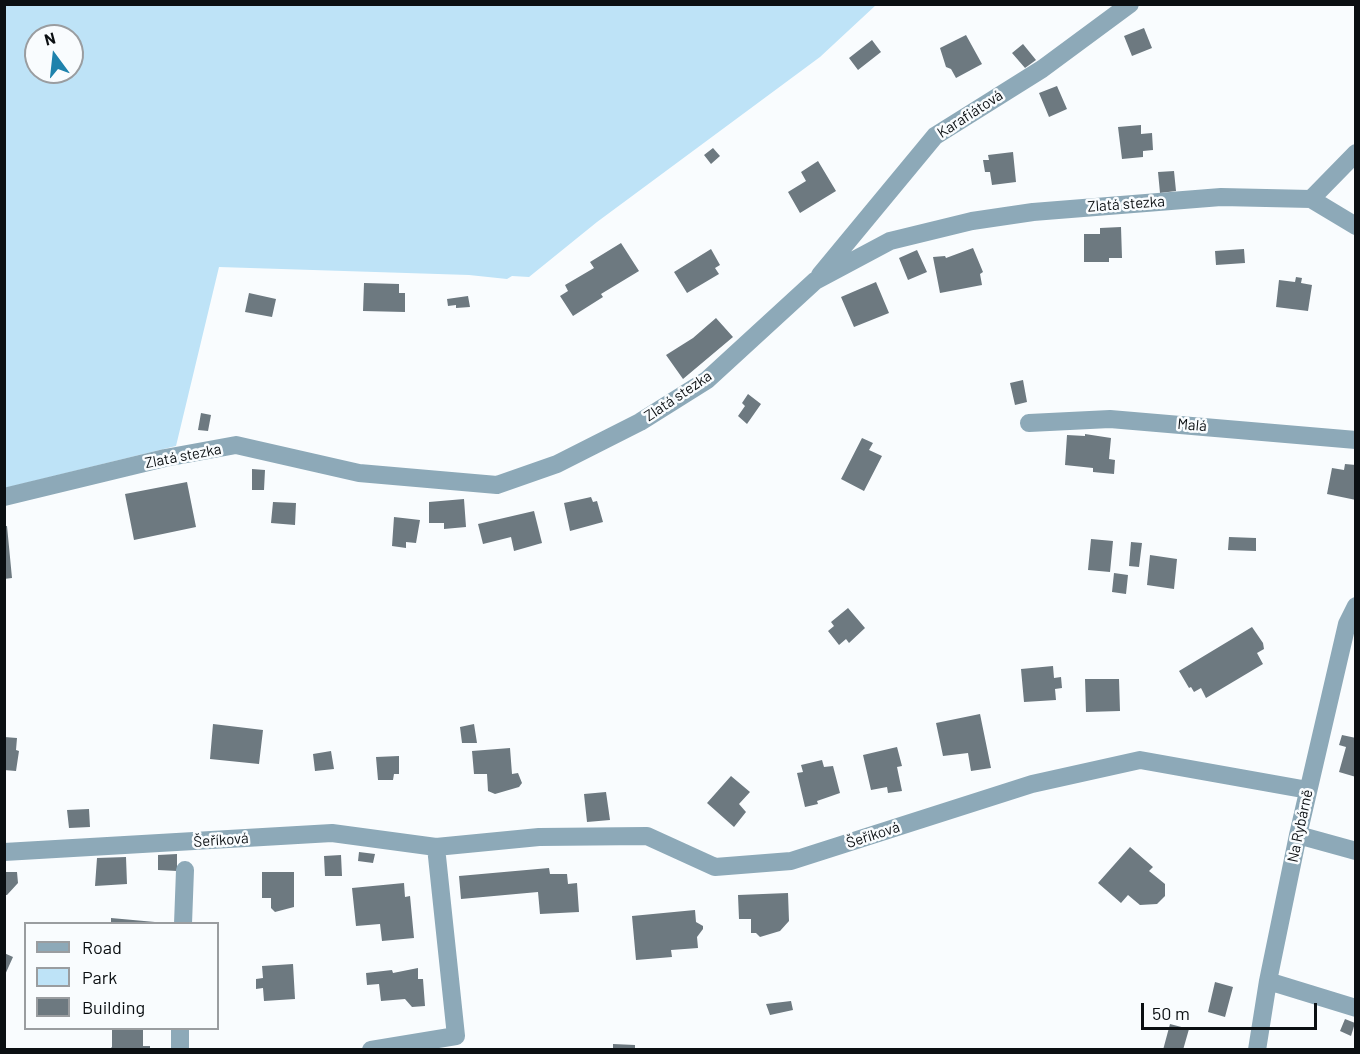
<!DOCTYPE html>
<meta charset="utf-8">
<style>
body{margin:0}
#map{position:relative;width:1360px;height:1054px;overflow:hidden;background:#f9fcfe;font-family:Barlow,sans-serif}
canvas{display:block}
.frame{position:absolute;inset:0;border:6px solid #0b0f12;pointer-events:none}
.legend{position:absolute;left:24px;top:922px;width:195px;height:108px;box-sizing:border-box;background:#f9fcfe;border:2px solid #9a9da0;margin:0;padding:8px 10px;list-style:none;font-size:18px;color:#0b0f12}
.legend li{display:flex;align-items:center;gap:12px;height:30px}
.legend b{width:30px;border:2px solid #9a9da0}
.north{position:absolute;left:24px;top:24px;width:60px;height:60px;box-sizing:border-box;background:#f9fcfe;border:2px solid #9a9da0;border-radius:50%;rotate:345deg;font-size:16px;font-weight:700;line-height:24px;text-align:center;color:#0b0f12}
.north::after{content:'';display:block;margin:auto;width:21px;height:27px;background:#1e82ac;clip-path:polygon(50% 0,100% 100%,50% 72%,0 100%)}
.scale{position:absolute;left:1141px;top:1003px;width:176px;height:27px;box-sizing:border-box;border:3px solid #0b0f12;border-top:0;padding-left:8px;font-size:18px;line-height:21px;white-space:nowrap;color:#0b0f12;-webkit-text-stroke:4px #f9fcfe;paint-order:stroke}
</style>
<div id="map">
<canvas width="1360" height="1054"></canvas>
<div class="frame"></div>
<ul class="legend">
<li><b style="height:8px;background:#8da9b8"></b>Road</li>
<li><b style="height:16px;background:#bee3f7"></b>Park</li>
<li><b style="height:16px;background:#6d7980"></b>Building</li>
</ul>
<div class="north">N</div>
<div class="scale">50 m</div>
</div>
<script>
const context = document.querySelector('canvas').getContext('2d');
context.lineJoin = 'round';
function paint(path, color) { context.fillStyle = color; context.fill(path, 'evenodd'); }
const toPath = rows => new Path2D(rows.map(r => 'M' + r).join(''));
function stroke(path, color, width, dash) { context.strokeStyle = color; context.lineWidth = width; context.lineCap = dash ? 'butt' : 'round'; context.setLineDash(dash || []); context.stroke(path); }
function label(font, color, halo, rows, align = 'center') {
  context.font = font + ' Barlow,sans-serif'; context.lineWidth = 5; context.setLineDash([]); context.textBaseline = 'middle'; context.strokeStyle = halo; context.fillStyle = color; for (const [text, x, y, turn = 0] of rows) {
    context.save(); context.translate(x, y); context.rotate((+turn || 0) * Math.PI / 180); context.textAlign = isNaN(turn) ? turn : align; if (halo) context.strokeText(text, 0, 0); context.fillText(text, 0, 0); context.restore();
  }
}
const green = toPath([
 [4,5,876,5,820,57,597,222,529,277,512,276,507,279,469,275,219,267,176,446,5,488],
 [36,36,72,36,72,72,36,72]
]);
const building = toPath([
 [1144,28,1152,48,1132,56,1124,36],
 [966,35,982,64,956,78,951,69,946,67,940,48],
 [872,40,881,52,858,70,849,58],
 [1023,44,1036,60,1025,68,1012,53],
 [1057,86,1067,109,1049,117,1039,93],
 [1141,125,1141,134,1152,133,1153,150,1143,151,1143,157,1122,159,1118,127],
 [713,148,720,156,711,164,704,155],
 [1013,152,1016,182,992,185,990,172,985,172,983,160,989,160,988,155],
 [818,161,836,191,800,213,788,192,806,181,801,172],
 [1174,171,1176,191,1160,193,1158,172],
 [1121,227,1122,258,1109,258,1109,262,1084,262,1084,234,1100,234,1100,228],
 [621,243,639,271,601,294,603,297,573,316,560,296,568,291,565,285,594,268,590,262],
 [973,248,983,272,980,274,982,285,940,293,933,257,945,256,946,258],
 [711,249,720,265,715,268,719,274,687,293,674,272],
 [1244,249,1245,263,1216,265,1215,251],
 [917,250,927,272,908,280,899,258],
 [1296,277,1302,278,1301,283,1312,285,1308,311,1276,307,1279,280,1295,282],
 [876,282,889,313,854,327,841,297],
 [364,283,399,284,399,293,405,293,405,312,363,311],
 [249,293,276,299,272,317,245,312],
 [468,296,470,307,456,308,456,305,448,306,447,299],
 [716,318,733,337,683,379,666,355,693,338],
 [1023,380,1027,402,1015,405,1010,383],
 [748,394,761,404,747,424,738,416,745,406,742,403],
 [201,413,211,415,208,431,198,430],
 [1085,434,1111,438,1109,459,1115,460,1114,474,1093,472,1093,468,1065,465,1067,435,1085,436],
 [862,438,873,443,869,450,882,456,864,491,841,479],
 [1345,464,1356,465,1356,500,1327,494,1332,468,1344,470],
 [252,469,265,470,264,490,252,490],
 [187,482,196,527,134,540,125,494],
 [591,497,593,502,597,501,603,522,570,531,564,503],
 [464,499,466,527,444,529,444,523,429,523,429,502],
 [273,502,296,503,295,525,271,523],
 [534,511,542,543,514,551,511,537,483,544,478,524],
 [394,517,420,520,416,543,406,542,406,548,392,546],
 [4,526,7,526,12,578,4,579],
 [1229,537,1256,538,1256,551,1228,550],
 [1091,539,1113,541,1110,572,1088,570],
 [1131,542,1142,543,1139,567,1129,566],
 [1150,555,1177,559,1174,589,1147,585],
 [1114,573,1128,575,1126,594,1112,592],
 [848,608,865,628,849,643,846,639,839,645,828,631,834,626,831,622],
 [1252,627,1263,643,1264,649,1257,653,1263,664,1206,698,1201,688,1194,692,1191,687,1189,688,1179,671],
 [1053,666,1054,678,1061,677,1062,688,1055,689,1056,700,1024,702,1021,669],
 [1085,679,1119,679,1120,711,1086,712],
 [980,714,991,768,971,771,968,753,943,756,936,723],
 [213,724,263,730,259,764,210,759],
 [474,724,477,743,462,743,460,727],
 [1342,735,1356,738,1356,777,1339,772,1346,747,1339,745],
 [4,737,17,738,16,750,19,751,16,771,4,770],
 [897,747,902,766,897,767,902,791,888,793,887,787,871,790,863,755],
 [510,748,512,774,518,773,522,783,519,787,495,794,488,791,487,774,474,774,472,751],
 [331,751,334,769,315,771,313,754],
 [399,756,399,774,394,774,393,780,378,780,376,757],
 [822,760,824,767,833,766,840,793,817,801,818,804,805,807,797,773,803,772,801,765],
 [731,776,750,792,739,804,746,812,734,827,707,803],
 [606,792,610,820,587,822,584,794],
 [89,809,90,827,69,828,67,810],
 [1130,847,1153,867,1149,871,1165,884,1165,896,1157,904,1140,905,1128,895,1121,903,1098,883],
 [359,852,375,854,373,863,358,861],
 [177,854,177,871,158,870,158,855],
 [341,855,342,876,325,876,324,856],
 [126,857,127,884,95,886,97,858],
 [549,868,550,874,567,874,568,884,577,883,579,912,540,914,538,892,461,899,459,876],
 [4,872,17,872,18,883,7,895,4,895],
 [262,872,294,872,294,907,275,912,271,908,271,898,262,898],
 [404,883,405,897,410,896,414,938,382,941,380,924,356,926,352,888],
 [788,893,789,921,780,931,760,937,756,933,751,933,751,919,739,919,738,895],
 [695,910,696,922,703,926,703,929,697,937,698,948,671,950,672,957,636,960,632,916],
 [111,918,155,922,155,924,111,924],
 [4,953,13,957,4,977],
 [293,964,295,999,264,1001,263,988,256,989,256,979,263,978,262,966],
 [418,968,418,979,423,979,425,1006,412,1007,405,999,381,1001,379,984,367,985,366,973,392,970,393,973],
 [1215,982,1233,987,1225,1017,1208,1012],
 [791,1001,793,1010,770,1015,766,1004],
 [1345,1019,1355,1023,1351,1036,1340,1031],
 [1170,1024,1189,1029,1183,1050,1163,1050],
 [112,1028,143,1028,143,1046,150,1046,150,1050,109,1050,112,1047],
 [613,1044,635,1045,635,1050,613,1050]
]);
const street = toPath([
 [1311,199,1356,153],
 [820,275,935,136,1042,69,1130,4],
 [1029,423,1110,419,1356,440],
 [4,497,165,458,236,445,359,473,497,485,557,464,640,422,707,380,815,281,890,241,972,221,1033,212,1221,197,1311,199,1356,226],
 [1298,835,1356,851],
 [4,852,332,833,436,847,539,837,647,836,715,867,791,861,1032,784,1140,760,1308,790],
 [183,924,185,870],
 [1268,981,1356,1008],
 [180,1050,180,1028],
 [371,1050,456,1036,436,847],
 [1257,1050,1268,981,1298,835,1347,624,1356,606]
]);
const streetNames = [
 ["Karafiátová",970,114,-33],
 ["Zlatá stezka",1126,204,-4],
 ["Zlatá stezka",678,396,-34],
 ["Malá",1192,425,5],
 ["Zlatá stezka",183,456,-11],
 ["Na Rybárně",1300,826,-78],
 ["Šeříková",873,835,-18],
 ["Šeříková",221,840,-4]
];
paint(green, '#bee3f7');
paint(building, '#6d7980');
stroke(street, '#8da9b8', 18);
label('15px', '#0b0f12', '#f9fcfe', streetNames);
</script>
